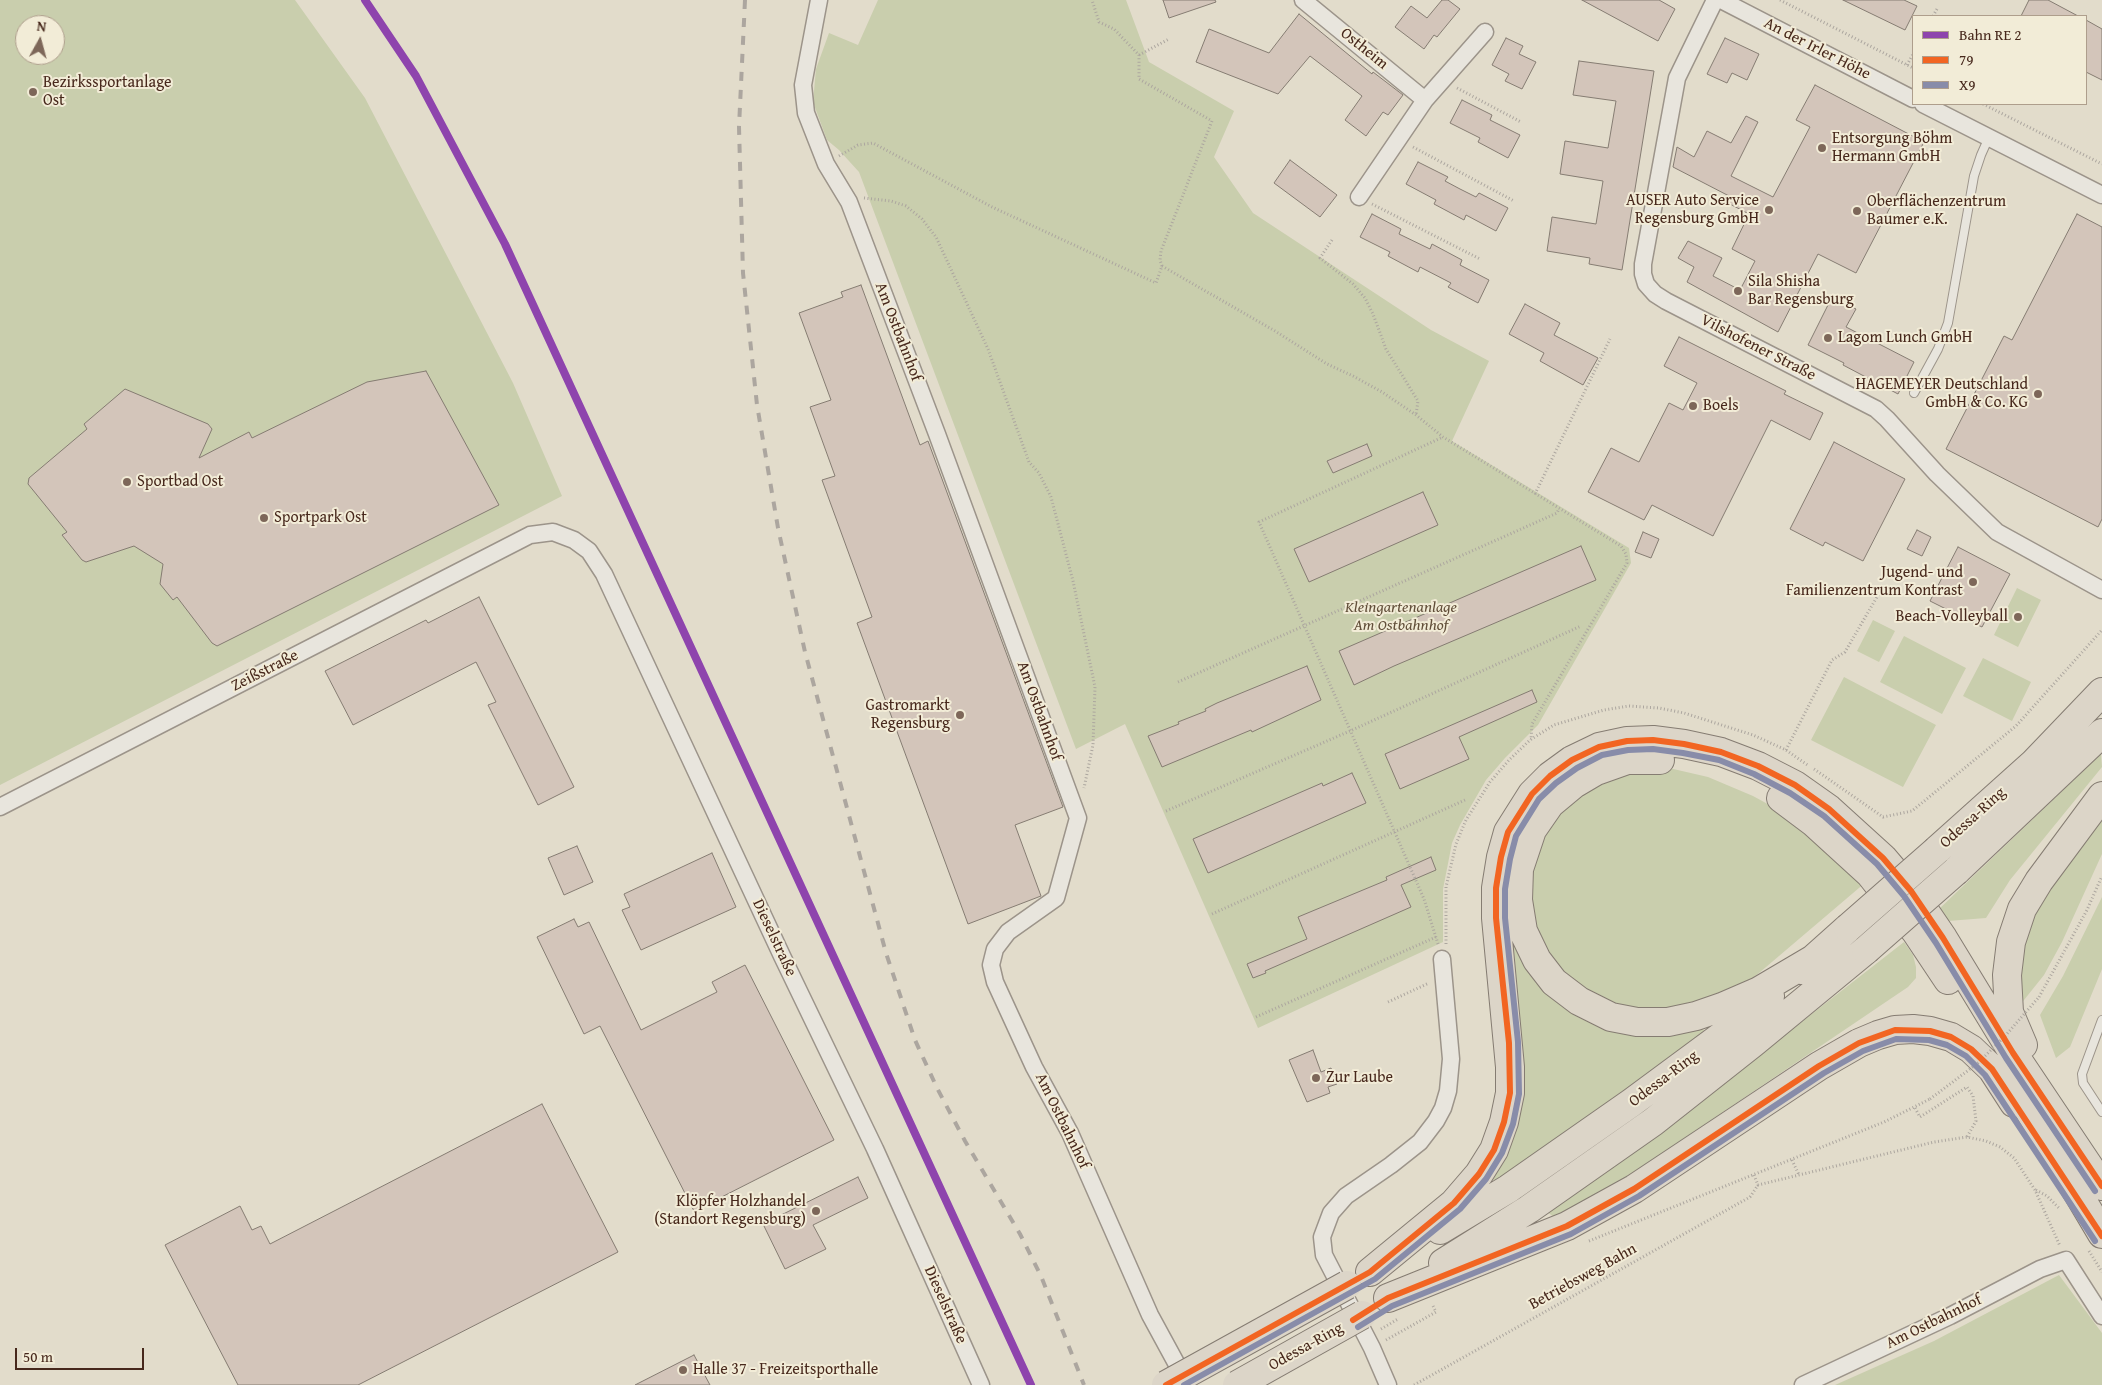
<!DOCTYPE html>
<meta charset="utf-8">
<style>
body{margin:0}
#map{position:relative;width:2102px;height:1385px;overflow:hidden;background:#e2dccb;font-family:"Gentium Book Plus",serif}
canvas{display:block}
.legend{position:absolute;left:1912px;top:15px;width:175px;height:90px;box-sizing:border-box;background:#f2ecd7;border:1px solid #ae9e8c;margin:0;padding:6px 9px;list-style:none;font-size:15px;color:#47281c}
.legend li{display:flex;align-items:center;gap:10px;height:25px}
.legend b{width:25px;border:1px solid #ae9e8c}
.north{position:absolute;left:15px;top:15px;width:50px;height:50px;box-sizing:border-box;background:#f2ecd7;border:1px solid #ae9e8c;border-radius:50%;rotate:7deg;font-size:14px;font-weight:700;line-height:20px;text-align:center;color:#47281c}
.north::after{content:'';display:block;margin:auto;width:18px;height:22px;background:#7d6759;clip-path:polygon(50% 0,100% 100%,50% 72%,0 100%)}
.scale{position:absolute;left:15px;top:1348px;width:129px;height:22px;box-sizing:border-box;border:2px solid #47281c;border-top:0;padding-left:6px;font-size:15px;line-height:18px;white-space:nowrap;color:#47281c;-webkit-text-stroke:4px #f2ecd7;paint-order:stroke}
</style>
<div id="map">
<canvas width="2102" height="1385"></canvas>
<ul class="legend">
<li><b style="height:6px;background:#8e44ad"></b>Bahn RE 2</li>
<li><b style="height:6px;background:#f26522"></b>79</li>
<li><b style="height:6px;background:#888ca9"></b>X9</li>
</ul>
<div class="north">N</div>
<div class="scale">50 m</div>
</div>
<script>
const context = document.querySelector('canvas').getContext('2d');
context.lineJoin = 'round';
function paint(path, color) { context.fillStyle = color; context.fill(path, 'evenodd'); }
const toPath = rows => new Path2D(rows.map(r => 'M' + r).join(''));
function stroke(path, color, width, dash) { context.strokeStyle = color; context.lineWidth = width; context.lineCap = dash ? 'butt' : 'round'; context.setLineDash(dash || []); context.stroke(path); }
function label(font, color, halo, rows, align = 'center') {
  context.font = font + ' "Gentium Book Plus",serif'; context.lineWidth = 4; context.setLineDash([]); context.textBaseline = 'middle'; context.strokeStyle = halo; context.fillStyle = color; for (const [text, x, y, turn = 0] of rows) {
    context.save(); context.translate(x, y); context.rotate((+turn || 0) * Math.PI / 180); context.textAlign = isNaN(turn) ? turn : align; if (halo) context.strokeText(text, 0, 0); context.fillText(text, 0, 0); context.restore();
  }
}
const green = toPath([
 [0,0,295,0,365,98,513,383,562,496,0,785],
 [25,25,55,25,55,55,25,55],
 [878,0,1126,0,1149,62,1234,111,1214,157,1253,213,1431,330,1489,361,1452,441,1629,548,1631,563,1538,725,1505,758,1486,780,1460,825,1452,843,1443,889,1443,942,1258,1028,1125,724,1076,749,859,172,839,150,827,140,813,102,816,69,829,33,858,45],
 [2017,588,2041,600,2018,647,1994,635],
 [1873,620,1895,631,1879,662,1857,651],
 [1904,636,1966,668,1942,714,1880,682],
 [1983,658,2031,682,2012,721,1963,696],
 [1844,677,1936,725,1903,787,1811,740],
 [2101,754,2102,767,2010,880,1986,918,1948,921,1938,910],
 [1669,768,1708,777,1753,796,1775,808,1866,882,1759,973,1734,992,1680,1012,1621,1009,1578,988,1546,957,1529,916,1535,847,1573,795,1627,771],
 [2102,811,2102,854,2062,942,2044,975,2016,1010,2019,974,2026,937,2040,903],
 [2102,897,2102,969,2070,1047,2056,1058,2040,1015,2063,976],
 [1504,918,1559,998,1700,1025,1705,1032,1639,1083,1496,1182,1488,1175,1498,1160],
 [1904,942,1913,955,1916,967,1916,978,1908,987,1603,1193,1555,1218,1546,1211,1676,1120],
 [2059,1275,2102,1333,2102,1385,1835,1385,1934,1341]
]);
const building = toPath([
 [1163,0,1215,0,1216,2,1169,18,1163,0],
 [1442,0,1448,0,1460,9,1437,37,1434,35,1424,49,1395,27,1411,6,1427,18,1442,0],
 [1582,0,1659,0,1675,9,1658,41,1582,0],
 [1843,0,1904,0,1917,6,1905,30,1843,0],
 [2029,0,2048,0,2078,16,2021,16,2029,0],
 [1299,14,1372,74,1373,72,1403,95,1388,115,1383,112,1366,136,1345,120,1362,96,1310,56,1278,94,1196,62,1209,29,1269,53,1299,14],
 [2086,20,2102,29,2102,80,2086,72,2086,20],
 [1506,38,1523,46,1519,54,1536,62,1522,89,1505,81,1509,74,1492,65,1506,38],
 [1725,38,1759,54,1747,80,1732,73,1727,83,1707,74,1725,38],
 [1579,61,1654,71,1622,270,1589,264,1590,258,1547,251,1552,217,1596,224,1603,181,1560,174,1565,141,1608,148,1616,101,1573,95,1579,61],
 [1815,85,1924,142,1856,273,1818,254,1778,332,1687,282,1694,267,1678,258,1688,241,1722,258,1713,276,1740,290,1755,261,1732,249,1749,214,1728,203,1731,197,1673,167,1677,147,1694,157,1707,131,1731,143,1746,116,1758,122,1731,176,1773,197,1810,127,1796,120,1815,85],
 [1462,100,1492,115,1490,120,1520,135,1508,158,1478,142,1480,138,1450,123,1462,100],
 [1290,160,1337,195,1320,217,1274,183,1290,160],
 [1418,162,1448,177,1445,181,1460,189,1476,197,1479,193,1508,208,1496,231,1466,215,1464,220,1434,204,1436,200,1406,184,1418,162],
 [1372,214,1401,229,1399,234,1430,249,1432,244,1462,260,1460,265,1489,280,1478,303,1448,287,1451,283,1420,267,1418,272,1388,256,1390,252,1360,237,1372,214],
 [2077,214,2102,227,2102,519,2098,527,1946,449,2004,336,2012,340,2077,214],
 [861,285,920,445,928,441,1063,807,1015,825,1041,896,968,924,857,623,872,617,822,480,835,476,810,407,831,400,799,313,843,297,841,292,861,285],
 [1832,297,1856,309,1846,327,1914,362,1898,394,1843,365,1844,363,1808,345,1832,297],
 [1525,304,1560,323,1554,335,1598,358,1583,385,1540,361,1544,353,1509,334,1525,304],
 [1679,337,1786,391,1784,394,1823,413,1810,440,1771,420,1713,536,1652,505,1644,520,1588,492,1611,448,1639,462,1669,403,1683,410,1697,383,1664,366,1679,337],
 [426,371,499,505,217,646,212,643,177,597,173,600,160,584,163,564,134,546,86,562,82,560,62,535,67,532,28,484,29,478,87,429,84,424,125,389,208,424,212,429,199,458,249,432,252,438,367,382,426,371],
 [1834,442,1905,479,1863,561,1825,542,1823,546,1790,529,1834,442],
 [1367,444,1372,456,1333,473,1327,461,1367,444],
 [1423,492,1438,525,1309,582,1294,549,1423,492],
 [1917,530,1931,537,1922,556,1907,549,1917,530],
 [1643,532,1659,539,1651,558,1635,552,1643,532],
 [1581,546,1596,580,1394,666,1354,685,1339,651,1581,546],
 [1958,547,2010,574,1982,627,1930,601,1958,547],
 [479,597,574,787,538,805,488,705,496,702,476,662,353,725,325,671,426,620,428,623,479,597],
 [1307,666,1321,700,1252,732,1251,730,1162,767,1148,736,1179,724,1178,722,1206,711,1205,709,1217,703,1307,666],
 [1532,690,1537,702,1459,737,1469,759,1400,789,1385,754,1532,690],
 [1352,773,1366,803,1208,873,1193,839,1322,783,1323,786,1352,773],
 [577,846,593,882,564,895,548,858,577,846],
 [712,853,736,907,641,950,622,910,630,907,624,894,712,853],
 [1431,857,1436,870,1401,885,1411,907,1265,971,1266,973,1253,978,1247,964,1307,939,1298,917,1387,880,1386,877,1431,857],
 [574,919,578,927,589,922,641,1030,717,992,712,982,745,965,834,1140,694,1211,600,1026,584,1034,537,937,574,919],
 [1313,1050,1321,1072,1331,1068,1337,1084,1328,1087,1330,1093,1307,1102,1289,1060,1313,1050],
 [542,1104,618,1252,358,1385,238,1385,165,1245,240,1206,252,1230,261,1226,270,1244,542,1104],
 [858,1177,868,1198,813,1225,826,1249,785,1269,763,1224,858,1177],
 [694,1355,710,1385,635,1385,694,1355]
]);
const path = toPath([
 [1780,0,1913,68],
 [1933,16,1937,9],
 [1139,55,1169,39],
 [1907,65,1913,54],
 [1457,88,1521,122],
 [1983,104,2102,164],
 [1413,147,1514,201],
 [839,156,858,145,873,143,992,207,1156,283,1162,266,1160,260,1161,251,1212,121,1139,79,1139,55,1114,29,1099,22,1092,0],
 [864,198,891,201,906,206,922,219,936,237,988,349,1029,462,1039,473,1051,497,1073,581,1095,687,1093,745,1084,788],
 [1372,204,1480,259],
 [1332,240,1320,258,1353,284,1365,298,1373,314,1386,349,1418,401,1416,415],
 [1162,266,1275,331,1327,364,1353,376,1382,392,1416,415,1443,437,1621,546,1626,554,1627,563,1532,724,1531,740],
 [1535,494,1610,339],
 [1178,682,1557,513,1559,509],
 [1786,750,1832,660,1845,652,1885,583],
 [1814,769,1883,817,1912,811,2016,726,2102,630],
 [1166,811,1350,731,1581,626],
 [1212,914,1465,800],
 [1438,944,1424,899,1259,522,1443,437],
 [1446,944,1446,887,1456,844,1466,820,1490,782,1509,760,1530,740,1554,725,1604,710,1629,706,1659,708,1684,713,1753,735,1786,750,1809,766],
 [2039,997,2087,910,2102,876],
 [1388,1002,1429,983],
 [1256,1017,1436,937],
 [1915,1108,1920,1117,1967,1087,1973,1096,1976,1121,1967,1137],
 [1792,1160,1799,1175],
 [1754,1175,1758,1185,1934,1142,1967,1137,1986,1141,2000,1147,2014,1158,2035,1190,2060,1246],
 [2036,1190,2047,1196,2060,1209],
 [1589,1241,1884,1122,1930,1099],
 [2089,1251,2102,1272],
 [1381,1329,1398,1319],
 [1386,1340,1436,1312,1432,1304],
 [1414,1385,1750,1197,1758,1185]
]);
const lane = toPath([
 [1914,393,1938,349,1948,323,1974,176,1981,155,1989,137],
 [2102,1020,2082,1074,2083,1083,2102,1112]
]);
const street = toPath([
 [819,0,803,85,806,113,826,164,849,202,937,434,1078,818,1056,898,1008,932,995,949,991,965,995,982,1034,1067,1070,1133,1150,1315,1187,1383],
 [1303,0,1425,100],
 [1715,0,1677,78,1643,264,1643,274,1646,284,1655,294,1666,301,1876,409,1887,419,1937,474,1997,532,2102,590],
 [1721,0,1913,99],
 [1923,104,2102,195],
 [1359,197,1425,100,1485,32],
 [0,807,530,535,553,532,574,540,589,551,604,574,782,956,875,1149,981,1385],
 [1388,1385,1372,1348,1324,1255,1322,1237,1331,1213,1346,1196,1391,1165,1420,1142,1436,1121,1443,1108,1448,1091,1451,1059,1442,959],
 [1803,1385,1950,1316,2040,1269,2066,1260,2102,1316]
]);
const highway = toPath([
 [1660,760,1627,760,1596,771,1574,784,1550,804,1532,830,1519,869,1518,900,1523,931,1537,960,1554,982,1579,1001,1611,1017,1637,1022,1668,1022,1696,1016,1722,1007,1759,991,1815,958],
 [1781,798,1813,822,1870,874,1916,932,1948,980],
 [1937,850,2034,763,2102,692],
 [1956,871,2102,733],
 [1801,970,1848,928],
 [2023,1045,2009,1012,2007,975,2011,942,2022,909,2039,881,2102,796],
 [2011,1080,2102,1234],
 [1440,1230,1508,1189,1631,1103,1731,1029,1770,996],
 [1443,1263,1529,1209,1653,1122,1753,1043,1866,950],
 [1370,1272,1454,1203,1479,1174,1494,1150,1504,1122,1510,1093,1510,1067,1496,918,1496,888,1501,857,1508,832,1532,794,1550,776,1572,760,1599,747,1627,741,1653,740,1684,744,1721,752,1758,766,1795,785,1829,809,1883,858,1911,891,1943,938,2013,1053,2102,1186],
 [1388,1298,1567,1226,1634,1189,1819,1066,1859,1043,1878,1035,1895,1030,1913,1029,1930,1031,1951,1037,1971,1049,1992,1069,2014,1103]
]);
const rail = toPath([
 [745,0,739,127,743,273,757,405,778,528,805,652,886,953,915,1040,937,1088,965,1141,1020,1234,1041,1276,1084,1385]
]);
const pathBridge = toPath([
 [1930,1099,1978,1063,2006,1035,2039,997]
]);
const highwayBridge = toPath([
 [1848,928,1937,850],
 [1866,950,1956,871],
 [1166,1385,1347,1285],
 [1237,1385,1362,1315]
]);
const bus1 = toPath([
 [1353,1320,1388,1298,1567,1226,1634,1189,1819,1066,1859,1043,1895,1030,1930,1031,1951,1037,1971,1049,1992,1069,2102,1236],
 [1166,1385,1370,1272,1454,1203,1479,1174,1494,1150,1504,1122,1510,1093,1509,1043,1496,918,1496,888,1501,857,1508,832,1532,794,1550,776,1572,760,1599,747,1627,741,1653,740,1684,744,1721,752,1758,766,1795,785,1829,809,1883,858,1911,891,1943,938,2013,1053,2102,1186]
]);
const bus2 = toPath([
 [1358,1327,1392,1306,1571,1234,1639,1196,1824,1073,1863,1051,1896,1039,1929,1040,1947,1045,1966,1056,1985,1075,2095,1241],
 [1184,1385,1375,1279,1460,1209,1486,1179,1502,1153,1513,1124,1519,1094,1518,1042,1505,918,1505,889,1510,859,1516,836,1539,799,1556,783,1577,768,1602,755,1628,750,1653,749,1683,753,1719,760,1754,774,1790,793,1824,816,1877,864,1904,896,1936,943,2006,1058,2095,1191]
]);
const rail1 = toPath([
 [365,0,416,76,505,244,1031,1385]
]);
const markers = [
 [33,92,5,"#7d6759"],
 [1822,148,5,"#7d6759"],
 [1769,210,5,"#7d6759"],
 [1857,211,5,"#7d6759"],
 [1738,291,5,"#7d6759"],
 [1828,338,5,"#7d6759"],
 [2038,394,5,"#7d6759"],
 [1693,406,5,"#7d6759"],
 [127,482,5,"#7d6759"],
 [264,518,5,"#7d6759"],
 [1973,582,5,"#7d6759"],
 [2018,617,5,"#7d6759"],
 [960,715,5,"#7d6759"],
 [1316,1078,5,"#7d6759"],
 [816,1211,5,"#7d6759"],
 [683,1370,5,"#7d6759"]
];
const streetNames = [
 ["Ostheim",1364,49,39],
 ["An der Irler Höhe",1817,49,27],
 ["Am Ostbahnhof",898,332,69],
 ["Vilshofener Straße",1758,348,27],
 ["Zeißstraße",265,671,-27],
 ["Am Ostbahnhof",1039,711,70],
 ["Odessa-Ring",1973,818,-42],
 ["Dieselstraße",774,938,65],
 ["Odessa-Ring",1664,1079,-37],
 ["Am Ostbahnhof",1062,1121,64],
 ["Betriebsweg Bahn",1583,1277,-29],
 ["Dieselstraße",945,1305,66],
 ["Am Ostbahnhof",1934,1322,-26],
 ["Odessa-Ring",1306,1347,-29]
];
const poiNames = [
 ["Bezirkssportanlage",43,83],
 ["Ost",43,101],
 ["Entsorgung Böhm",1832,139],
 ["Hermann GmbH",1832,157],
 ["AUSER Auto Service",1759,201,"right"],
 ["Regensburg GmbH",1759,219,"right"],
 ["Oberflächenzentrum",1867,202],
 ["Baumer e.K.",1867,220],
 ["Sila Shisha",1748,282],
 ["Bar Regensburg",1748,300],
 ["Lagom Lunch GmbH",1838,338],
 ["HAGEMEYER Deutschland",2028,385,"right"],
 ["GmbH & Co. KG",2028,403,"right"],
 ["Boels",1703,406],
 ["Sportbad Ost",137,482],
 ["Sportpark Ost",274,518],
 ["Jugend- und",1963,573,"right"],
 ["Familienzentrum Kontrast",1963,591,"right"],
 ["Beach-Volleyball",2008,617,"right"],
 ["Gastromarkt",950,706,"right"],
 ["Regensburg",950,724,"right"],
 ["Zur Laube",1326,1078],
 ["Klöpfer Holzhandel",806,1202,"right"],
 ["(Standort Regensburg)",806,1220,"right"],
 ["Halle 37 - Freizeitsporthalle",693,1370]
];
const parkNames = [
 ["Kleingartenanlage",1401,608],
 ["Am Ostbahnhof",1401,626]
];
paint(green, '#c9cead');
paint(building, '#d3c5ba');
stroke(building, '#857c72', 1);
stroke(lane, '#9c948a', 10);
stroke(street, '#9c948a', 19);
stroke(highway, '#857c72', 30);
stroke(path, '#aca69f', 3, [1, 2.5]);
stroke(lane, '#e8e5dd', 8);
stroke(street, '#e8e5dd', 16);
stroke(highway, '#dcd5c8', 28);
stroke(rail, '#aca69f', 4, [9, 9]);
stroke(highwayBridge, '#857c72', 30, []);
stroke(pathBridge, '#aca69f', 3, [1, 2.5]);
stroke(highwayBridge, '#dcd5c8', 28);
stroke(bus1, '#f26522', 6);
stroke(bus2, '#888ca9', 6);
stroke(rail1, '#8e44ad', 8);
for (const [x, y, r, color] of markers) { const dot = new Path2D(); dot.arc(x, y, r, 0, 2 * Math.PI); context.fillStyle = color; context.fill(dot); stroke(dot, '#f2ecd7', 2); }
label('16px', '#47281c', '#f2ecd7', streetNames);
label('16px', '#47281c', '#f2ecd7', poiNames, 'left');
label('italic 16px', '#624f3a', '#f2ecd7', parkNames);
</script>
